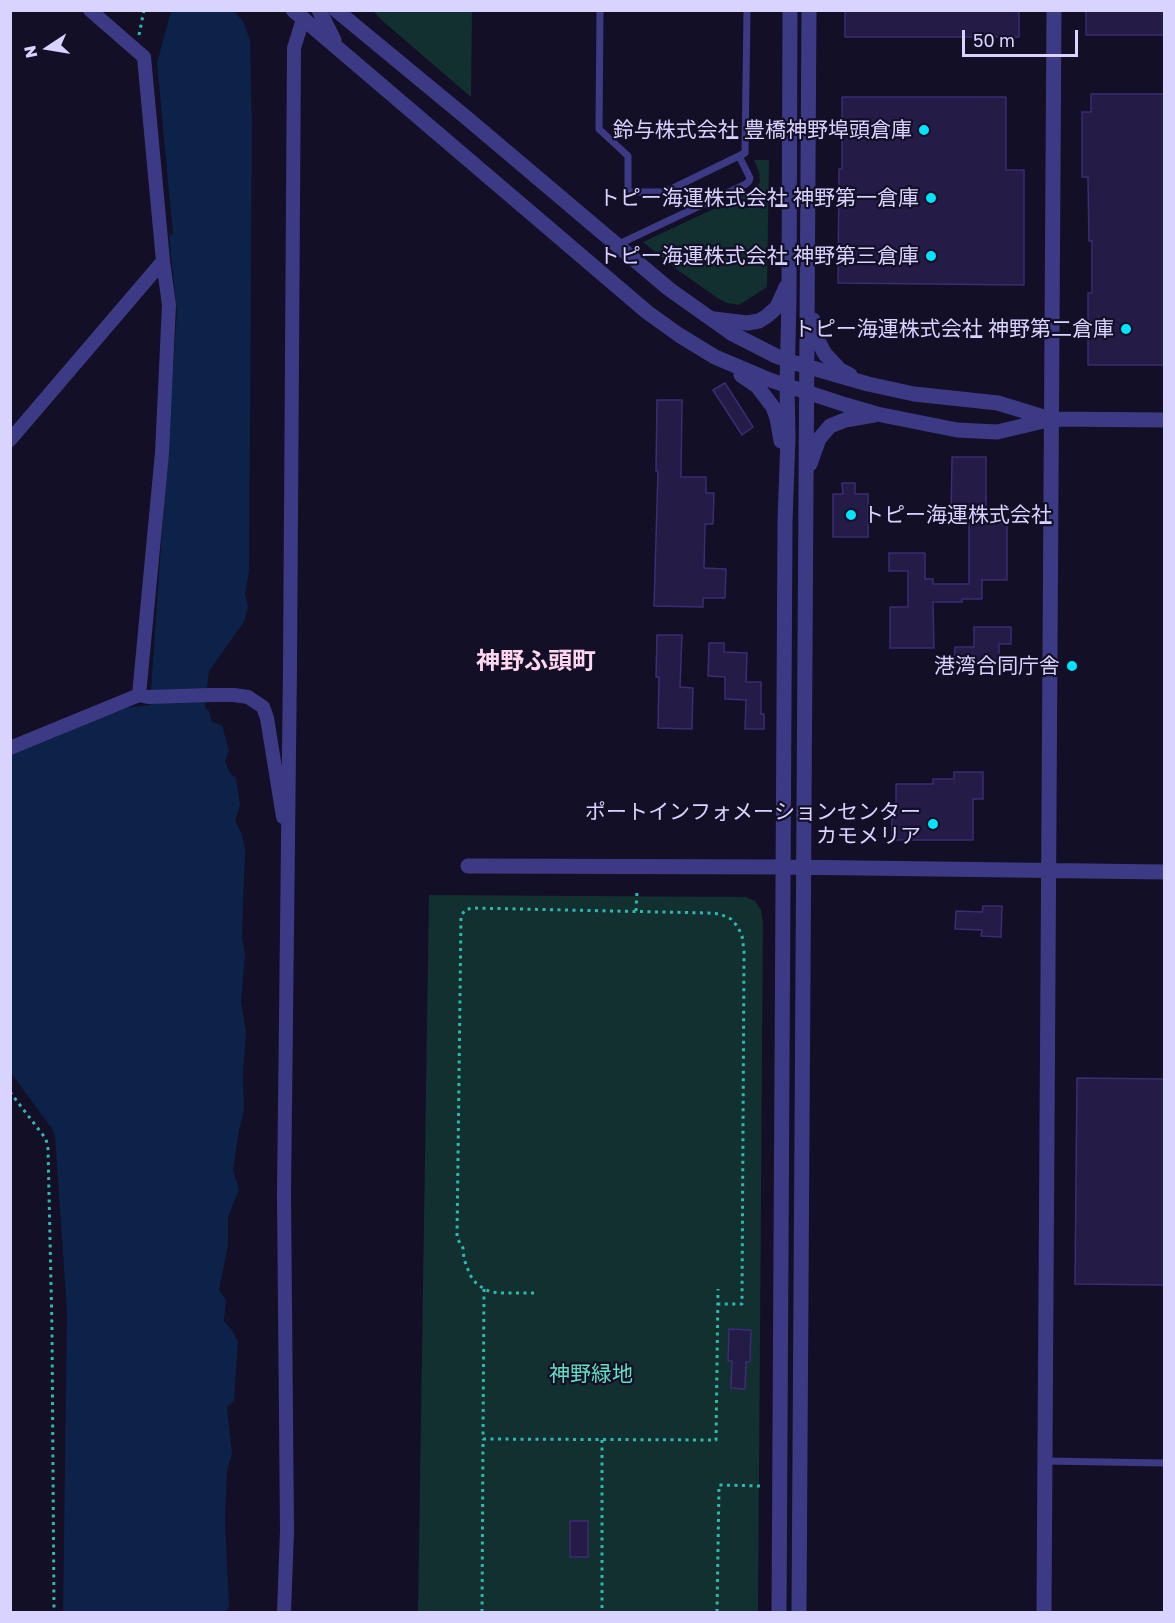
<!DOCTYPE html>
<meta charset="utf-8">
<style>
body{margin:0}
#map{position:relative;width:1175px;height:1623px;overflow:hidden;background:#130f26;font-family:"Golos Text",sans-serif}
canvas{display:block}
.frame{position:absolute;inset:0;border:12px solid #d9d4ff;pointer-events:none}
.north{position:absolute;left:18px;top:18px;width:60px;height:60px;-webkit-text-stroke:4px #130f26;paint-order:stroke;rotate:258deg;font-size:16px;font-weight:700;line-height:24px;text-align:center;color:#d9d4ff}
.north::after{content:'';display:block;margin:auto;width:21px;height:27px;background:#d9d4ff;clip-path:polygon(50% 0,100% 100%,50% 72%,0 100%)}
.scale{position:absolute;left:962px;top:30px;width:116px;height:27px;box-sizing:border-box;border:3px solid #d9d4ff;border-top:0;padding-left:8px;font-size:18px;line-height:21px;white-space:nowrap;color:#d9d4ff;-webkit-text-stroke:4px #130f26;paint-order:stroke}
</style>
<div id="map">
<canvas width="1175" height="1623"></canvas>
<div class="frame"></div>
<div class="north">N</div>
<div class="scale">50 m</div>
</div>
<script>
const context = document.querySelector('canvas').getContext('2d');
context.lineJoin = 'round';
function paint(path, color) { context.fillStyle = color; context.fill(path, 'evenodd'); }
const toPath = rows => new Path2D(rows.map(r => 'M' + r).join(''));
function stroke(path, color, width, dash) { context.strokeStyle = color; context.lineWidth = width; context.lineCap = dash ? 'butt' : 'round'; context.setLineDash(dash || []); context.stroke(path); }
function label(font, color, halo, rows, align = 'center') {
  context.font = font + ' "Golos Text","Noto Sans JP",sans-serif'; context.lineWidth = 4.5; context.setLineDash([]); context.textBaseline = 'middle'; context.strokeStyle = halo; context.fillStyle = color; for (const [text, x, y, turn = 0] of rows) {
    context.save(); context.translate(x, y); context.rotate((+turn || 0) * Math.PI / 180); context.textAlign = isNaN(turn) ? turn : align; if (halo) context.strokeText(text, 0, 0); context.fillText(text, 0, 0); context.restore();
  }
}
const green = toPath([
 [373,11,472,11,471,97,385,23],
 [754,160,769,160,767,287,739,305,727,303,719,299,679,271,643,242,754,190,760,182,759,172],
 [429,895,746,897,755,901,761,910,763,923,758,1612,418,1612]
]);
const water = toPath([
 [171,11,231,11,236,13,243,21,250,40,252,123,249,572,245,594,248,607,244,622,209,671,205,708,209,711,212,722,222,725,229,751,225,761,230,773,236,778,240,805,235,821,241,832,245,849,242,937,245,955,241,1001,246,1032,243,1073,244,1111,239,1130,233,1170,239,1190,228,1217,228,1245,219,1290,226,1300,224,1321,231,1329,238,1341,234,1401,227,1407,232,1454,227,1470,225,1521,229,1606,226,1612,63,1612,67,1311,55,1136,53,1130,11,1073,11,754,122,708,150,705,177,311,169,236,173,234,157,63]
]);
const building = toPath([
 [845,10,1019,10,1019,37,845,37,845,10],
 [1086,10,1164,10,1164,35,1086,35,1086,10],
 [1091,94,1164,94,1164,365,1088,365,1088,293,1092,293,1092,241,1089,241,1088,177,1082,177,1082,112,1091,112,1091,94],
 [842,97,1006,97,1006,170,1024,170,1024,285,838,283,839,169,842,169,842,97],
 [725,383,753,427,742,435,713,390,725,383],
 [657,400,682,400,681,477,706,477,706,493,714,493,713,524,705,524,704,568,726,569,725,598,703,598,703,607,654,606,658,471,656,471,657,400],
 [952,457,986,457,986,523,1007,523,1007,580,982,580,982,599,962,599,962,602,933,602,934,648,890,648,890,607,908,607,908,571,889,571,889,553,925,553,925,579,933,579,933,584,969,584,969,515,951,515,952,457],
 [842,483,855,483,855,494,868,494,868,537,833,537,833,494,843,494,842,483],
 [974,627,1011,627,1011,644,999,644,999,664,954,664,955,647,974,647,974,627],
 [657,635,682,635,680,687,693,688,692,729,658,728,659,677,656,677,657,635],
 [709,643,724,643,724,652,747,653,746,682,761,682,761,714,764,714,764,729,745,729,746,700,725,699,725,677,708,676,709,643],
 [954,772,983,772,983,799,973,799,973,840,892,840,892,807,896,806,896,784,933,784,933,779,954,779,954,772],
 [983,906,1002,906,1001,937,981,936,982,930,955,929,956,911,982,912,983,906],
 [1077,1078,1164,1079,1164,1285,1075,1284,1077,1078],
 [729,1329,751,1330,750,1362,746,1362,745,1389,731,1388,732,1361,728,1361,729,1329],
 [570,1521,588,1521,588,1557,570,1557,570,1521]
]);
const path = toPath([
 [139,35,144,10],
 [636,911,637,892],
 [10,1092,46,1139,48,1149,52,1329,54,1612],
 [484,1289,483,1439,716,1440,718,1289],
 [534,1293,500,1293,491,1292,484,1289,476,1283,470,1275,464,1259,463,1248,457,1238,461,916,465,910,472,908,708,913,720,914,731,919,738,927,742,936,744,951,742,1304,717,1304],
 [602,1440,602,1612],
 [482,1612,483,1439],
 [717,1612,719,1485,761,1486]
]);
const service = toPath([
 [600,10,599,129,628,156,628,192,665,192,745,153,747,10],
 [617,245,746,184,749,181,750,178,739,156],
 [1045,1461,1164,1463]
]);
const minor = toPath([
 [90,10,144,57,163,261,169,305,162,453,139,695],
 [10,440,163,261],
 [10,748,139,695,148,697,210,695,234,695,248,697,263,707,267,718,283,817],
 [284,1612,287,1531,284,1194,290,665,294,48,303,19]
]);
const tertiary = toPath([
 [293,10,647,312,679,335,715,357,767,379,846,405,877,414,957,430,997,432,1052,419,1164,420],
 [319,10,334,40],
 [336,10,468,119,669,289,731,333,776,356,795,363,868,384,914,394,998,403,1050,419],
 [714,319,747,323,759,321,767,316,777,307,786,287],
 [813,320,816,337,825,354,840,370,850,375],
 [741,375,757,386,773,407,777,418,781,441],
 [810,464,819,439,830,426,845,420,874,415],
 [468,866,784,867,1164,872],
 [779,1612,785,522,788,437,787,385,789,299,790,10],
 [799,1612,809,10],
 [1044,1612,1054,10]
]);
const markers = [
 [924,130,6,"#00e5ff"],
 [931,198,6,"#00e5ff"],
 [931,256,6,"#00e5ff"],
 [1126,329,6,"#00e5ff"],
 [851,515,6,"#00e5ff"],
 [1072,666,6,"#00e5ff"],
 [933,824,6,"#00e5ff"]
];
const poiNames = [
 ["鈴与株式会社 豊橋神野埠頭倉庫",912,130],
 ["トピー海運株式会社 神野第一倉庫",919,198],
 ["トピー海運株式会社 神野第三倉庫",919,256],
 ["トピー海運株式会社 神野第二倉庫",1114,329],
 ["トピー海運株式会社",863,515,"left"],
 ["港湾合同庁舎",1060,666],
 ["ポートインフォメーションセンター",921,812],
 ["カモメリア",921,836]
];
const parkNames = [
 ["神野緑地",591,1374]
];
const quarterNames = [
 ["神野ふ頭町",536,661]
];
paint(green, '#12302f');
paint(water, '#0c2248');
paint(building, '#241b47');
stroke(building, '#3b2d73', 1.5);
stroke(path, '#2fb8b0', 3, [3, 4.5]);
stroke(service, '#3d3a85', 7);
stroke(minor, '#3d3a85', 14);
stroke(tertiary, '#3d3a85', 15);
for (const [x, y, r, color] of markers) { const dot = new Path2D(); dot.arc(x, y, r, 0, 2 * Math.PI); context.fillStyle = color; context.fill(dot); stroke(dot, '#130f26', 2); }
label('21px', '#d9d4ff', '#130f26', poiNames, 'right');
label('21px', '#5fe0c0', '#130f26', parkNames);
label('bold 24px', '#ffd6f0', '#130f26', quarterNames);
</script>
